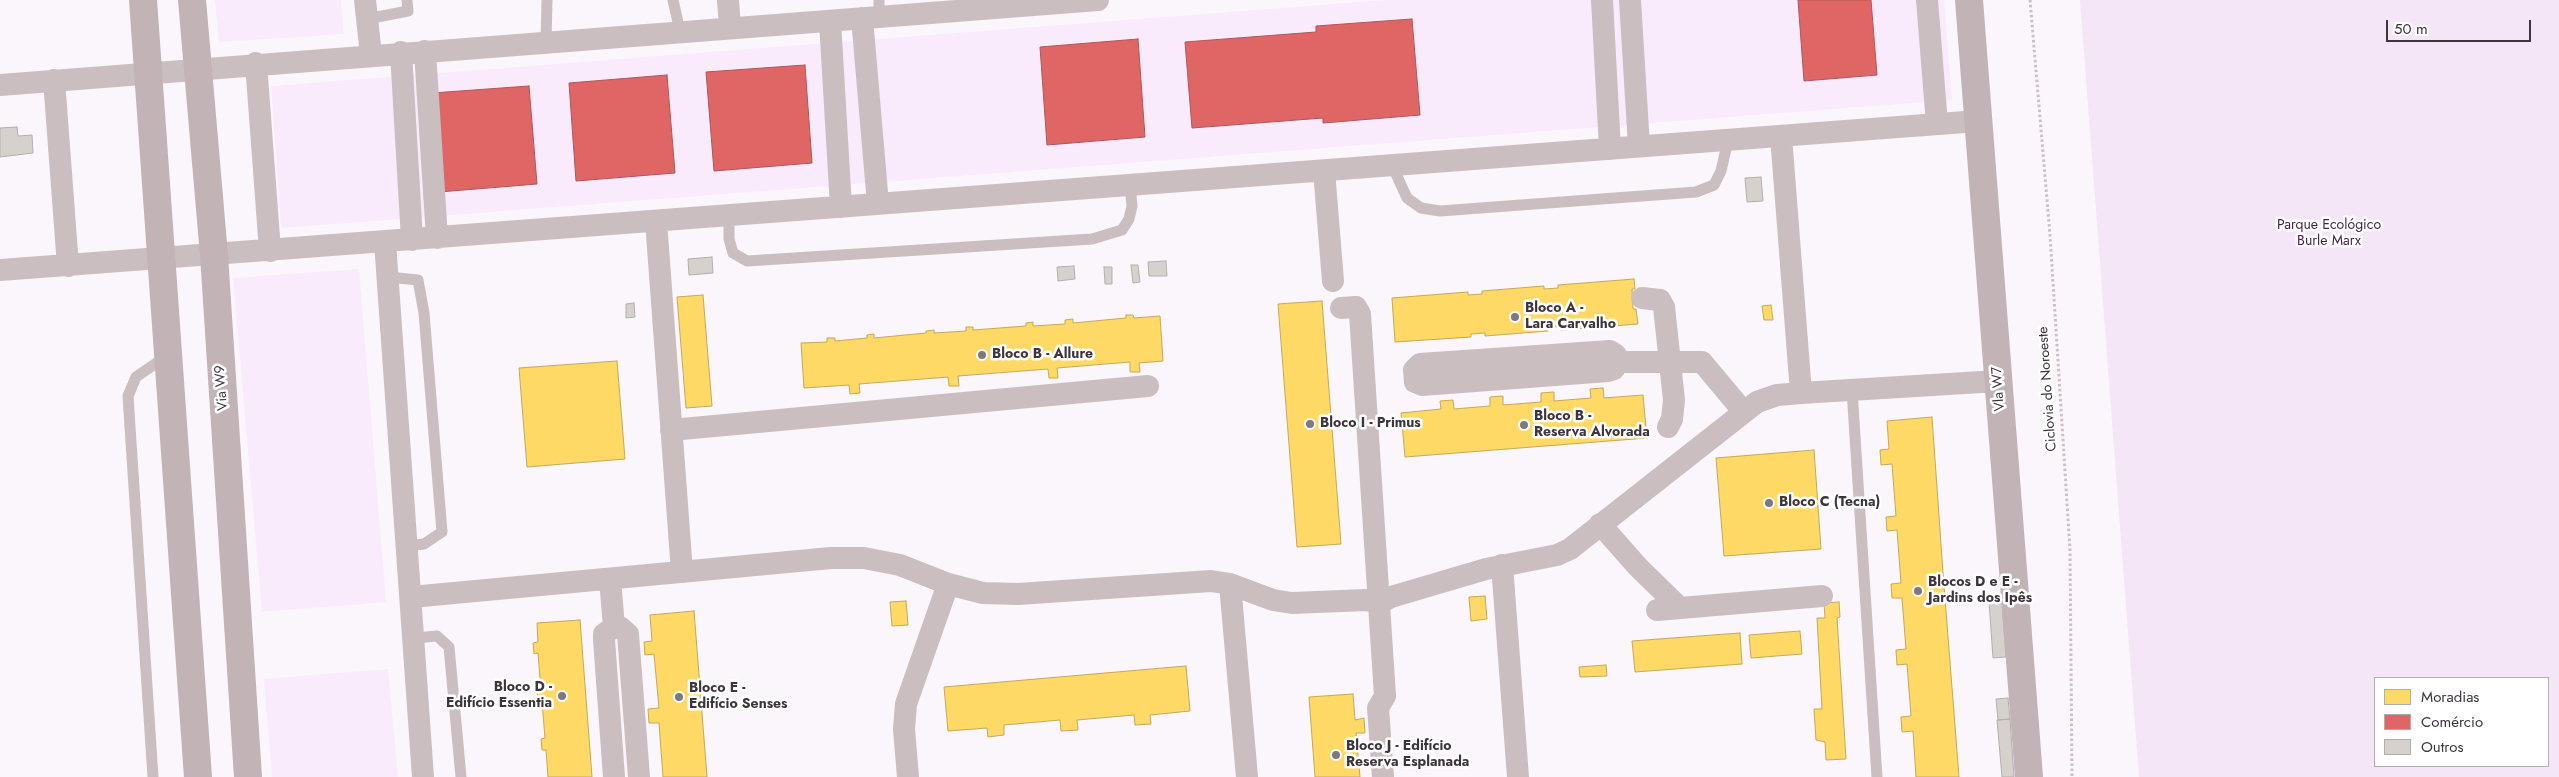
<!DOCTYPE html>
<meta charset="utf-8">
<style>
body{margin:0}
#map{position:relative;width:2559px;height:777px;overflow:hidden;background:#fbf6fb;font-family:Jost,sans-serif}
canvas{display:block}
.legend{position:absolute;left:2374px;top:677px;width:175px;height:90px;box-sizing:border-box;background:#fff;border:1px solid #b1aeb2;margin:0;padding:6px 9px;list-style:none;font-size:15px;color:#3d343e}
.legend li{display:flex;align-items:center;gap:10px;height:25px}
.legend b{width:25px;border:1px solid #b1aeb2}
.scale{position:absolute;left:2386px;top:20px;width:145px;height:22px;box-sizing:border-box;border:2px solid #3d343e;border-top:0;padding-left:6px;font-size:15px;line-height:18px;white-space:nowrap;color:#3d343e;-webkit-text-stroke:4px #fff;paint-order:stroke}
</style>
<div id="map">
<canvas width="2559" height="777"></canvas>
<ul class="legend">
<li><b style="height:14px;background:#ffd966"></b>Moradias</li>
<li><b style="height:14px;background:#e06666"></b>Comércio</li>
<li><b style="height:14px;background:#d7d1ce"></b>Outros</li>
</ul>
<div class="scale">50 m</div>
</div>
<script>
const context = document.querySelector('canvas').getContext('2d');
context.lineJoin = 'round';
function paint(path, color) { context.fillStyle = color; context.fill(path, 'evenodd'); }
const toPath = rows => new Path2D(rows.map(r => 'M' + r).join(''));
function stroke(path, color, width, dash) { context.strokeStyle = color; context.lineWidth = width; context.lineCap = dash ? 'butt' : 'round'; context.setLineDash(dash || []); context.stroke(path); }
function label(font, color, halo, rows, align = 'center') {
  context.font = font + ' Jost,sans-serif'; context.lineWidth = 5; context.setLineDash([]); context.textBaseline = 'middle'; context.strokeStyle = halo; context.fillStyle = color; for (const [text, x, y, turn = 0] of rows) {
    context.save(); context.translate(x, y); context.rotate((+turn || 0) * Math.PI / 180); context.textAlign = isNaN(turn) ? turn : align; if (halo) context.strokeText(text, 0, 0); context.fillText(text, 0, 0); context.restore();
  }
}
const built = toPath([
 [215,0,341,0,344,34,219,42],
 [1385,0,1944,0,1952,100,281,228,271,86],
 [359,269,386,602,262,612,233,278],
 [388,669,398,777,272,777,264,679]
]);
const green = toPath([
 [2080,0,2559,0,2559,777,2139,777],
 [2375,678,2548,678,2548,766,2375,766]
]);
const homes = toPath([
 [1634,279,1635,289,1632,289,1633,309,1636,309,1638,324,1561,330,1561,326,1548,328,1548,331,1485,336,1485,333,1471,334,1471,337,1395,342,1392,298,1468,292,1468,295,1482,294,1482,291,1544,286,1544,289,1558,288,1558,285,1634,279],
 [703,295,712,406,686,408,677,297,703,295],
 [1322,301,1341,544,1297,547,1278,304,1322,301],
 [1771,305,1773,320,1764,320,1762,306,1771,305],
 [1126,315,1133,315,1134,318,1160,316,1163,361,1139,363,1140,372,1130,372,1130,362,1057,368,1058,378,1049,378,1048,369,958,376,959,386,949,386,948,377,859,384,860,393,850,394,849,385,804,388,801,343,827,342,827,338,835,338,835,341,867,338,867,335,874,334,874,338,926,333,926,331,934,330,934,333,966,331,966,327,973,327,973,330,1026,326,1026,323,1033,322,1033,326,1065,324,1065,320,1073,319,1073,323,1126,318,1126,315],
 [617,361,625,459,527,467,519,368,617,361],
 [1603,388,1604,398,1643,395,1647,438,1405,457,1401,413,1441,409,1440,401,1453,400,1454,409,1490,406,1490,397,1503,396,1503,405,1541,402,1541,393,1554,392,1554,401,1591,398,1590,389,1603,388],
 [1932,417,1943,573,1959,777,1916,777,1913,731,1902,732,1901,717,1911,716,1907,664,1897,665,1896,650,1906,649,1902,598,1892,598,1891,584,1901,583,1897,530,1887,531,1886,517,1896,516,1892,464,1881,465,1880,450,1889,449,1887,421,1932,417],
 [1814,450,1821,549,1724,556,1716,458,1814,450],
 [1485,596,1487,619,1471,621,1469,597,1485,596],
 [906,601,908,625,892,626,890,602,906,601],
 [1839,602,1840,617,1837,618,1846,759,1826,760,1825,742,1816,740,1814,709,1822,709,1817,618,1825,618,1824,603,1839,602],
 [694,611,707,777,663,777,659,723,649,723,648,709,659,708,654,654,645,655,644,642,652,641,650,615,694,611],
 [580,620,592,777,548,777,546,750,542,750,541,739,545,738,542,702,538,702,537,691,541,690,538,653,534,654,533,643,538,642,537,623,580,620],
 [1800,631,1802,654,1751,658,1749,635,1800,631],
 [1740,633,1742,664,1635,672,1632,641,1740,633],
 [1606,665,1607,676,1580,677,1579,667,1606,665],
 [1186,666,1190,711,1150,715,1151,724,1135,725,1134,715,1077,720,1078,730,1061,731,1060,720,1004,725,1004,735,988,737,987,728,948,731,944,687,1186,666],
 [1353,694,1355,720,1364,718,1365,733,1356,733,1360,777,1315,777,1309,697,1353,694]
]);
const shops = toPath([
 [1798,0,1871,0,1877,75,1804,81,1798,0],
 [1412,19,1420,115,1323,123,1323,118,1192,128,1185,42,1316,32,1316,26,1412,19],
 [1138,39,1145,137,1047,145,1040,47,1138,39],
 [805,65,812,163,714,171,706,72,805,65],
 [667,75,675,173,576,181,569,83,667,75],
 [529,86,537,184,439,192,432,93,529,86]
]);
const building = toPath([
 [17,127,18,136,32,135,33,153,0,157,0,128,17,127],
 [1761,177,1763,201,1747,202,1745,178,1761,177],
 [712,257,713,273,689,275,688,259,712,257],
 [1166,261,1167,276,1149,276,1148,262,1166,261],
 [1131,265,1138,265,1140,282,1133,283,1131,265],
 [1074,266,1075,279,1058,281,1057,267,1074,266],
 [1104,267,1112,267,1112,284,1105,284,1104,267],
 [634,303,635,317,626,318,626,304,634,303],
 [2002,601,2006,657,1993,658,1989,602,2002,601],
 [2008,698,2010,719,1998,720,1996,699,2008,698],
 [2010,719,2014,777,2002,777,1997,720,2010,719]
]);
const path = toPath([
 [2030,0,2050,235,2070,550,2072,777]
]);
const lane = toPath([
 [673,0,680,31],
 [879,0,879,17],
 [367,19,408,11,407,0],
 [546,42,547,0],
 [1392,165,1407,198,1421,208,1440,211,1696,192,1714,185,1721,171,1728,140],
 [729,216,729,239,733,253,747,261,1092,239,1122,230,1129,219,1132,206,1130,185],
 [388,277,418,280,424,313,442,532,424,544,407,546],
 [1852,390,1877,777],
 [414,638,437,636,449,647,461,777],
 [153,777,128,396,136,377,168,355]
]);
const street = toPath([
 [365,0,371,55],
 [728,0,730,28],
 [1602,0,1610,149],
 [1630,0,1639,146],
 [1927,0,1937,124],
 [862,18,878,204],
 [830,21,841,207],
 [425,51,437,238],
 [401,52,412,240],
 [256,63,270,251],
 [54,80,68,266],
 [0,85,1098,0],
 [1781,136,1801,393],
 [1324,171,1333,281],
 [656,221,682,572],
 [385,242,423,777],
 [0,270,1978,121],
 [1642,298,1660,300,1664,307,1674,400,1672,419,1668,427],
 [1341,308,1356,307,1360,314,1385,696,1378,708,1383,777],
 [1610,351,1616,355,1618,362,1614,369,1608,371,1422,385,1415,382,1414,370,1420,364,1610,351],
 [1618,362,1702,362,1743,411],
 [671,430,1148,386],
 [1600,524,1638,567,1680,608],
 [1502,565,1518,777],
 [610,579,614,627],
 [1230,584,1247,777],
 [411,597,831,558,864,558,900,565,948,584,983,593,1018,594,1211,581,1230,584,1273,600,1292,603,1366,600,1380,603,1391,597,1486,569,1557,555,1570,549,1757,402,1777,395,1801,393,1998,381],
 [1657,610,1822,596],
 [614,777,604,640,604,634,614,627,620,627,628,634,639,777],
 [908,777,904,729,906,704,948,584]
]);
const secondary = toPath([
 [143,0,198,777],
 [192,0,214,255,248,777],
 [1969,0,2029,777]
]);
const markers = [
 [1515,317,5,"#807880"],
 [982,355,5,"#807880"],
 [1310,424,5,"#807880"],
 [1524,425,5,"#807880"],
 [1769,503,5,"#807880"],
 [1918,591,5,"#807880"],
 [562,696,5,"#807880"],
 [679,697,5,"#807880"],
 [1336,755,5,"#807880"]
];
const parkNames = [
 ["Parque Ecológico",2329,226],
 ["Burle Marx",2329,242]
];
const poiNames = [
 ["Bloco A -",1525,309],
 ["Lara Carvalho",1525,325],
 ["Bloco B - Allure",992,355],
 ["Bloco B -",1534,417],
 ["Reserva Alvorada",1534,433],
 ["Bloco I - Primus",1320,424],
 ["Bloco C (Tecna)",1779,503],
 ["Blocos D e E -",1928,583],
 ["Jardins dos Ipês",1928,599],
 ["Bloco D -",552,688,"right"],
 ["Edifício Essentia",552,704,"right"],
 ["Bloco E -",689,689],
 ["Edifício Senses",689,705],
 ["Bloco J - Edifício",1346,747],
 ["Reserva Esplanada",1346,763]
];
const streetNames = [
 ["Via W9",222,388,-94],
 ["Vla W7",1999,389,-94],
 ["Ciclovia do Noroeste",2048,389,-94]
];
paint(built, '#faebfc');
paint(green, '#f4e6f6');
paint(homes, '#ffd966');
stroke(homes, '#c5a85a', 1);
paint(shops, '#e06666');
stroke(shops, '#af575a', 1);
paint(building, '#d7d1ce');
stroke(building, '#b4aeac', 1);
stroke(path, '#cbc0c5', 3, [2.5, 2.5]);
stroke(lane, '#cbbec1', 11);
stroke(street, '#cbbec1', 22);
stroke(secondary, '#c2b3b6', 28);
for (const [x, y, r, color] of markers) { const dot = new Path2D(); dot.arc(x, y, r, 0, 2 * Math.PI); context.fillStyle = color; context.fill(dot); stroke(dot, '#fff', 2); }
label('14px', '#441f49', '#fff', parkNames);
label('bold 14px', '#3d343e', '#fff', poiNames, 'left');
label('14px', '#3d343e', '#fff', streetNames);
</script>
